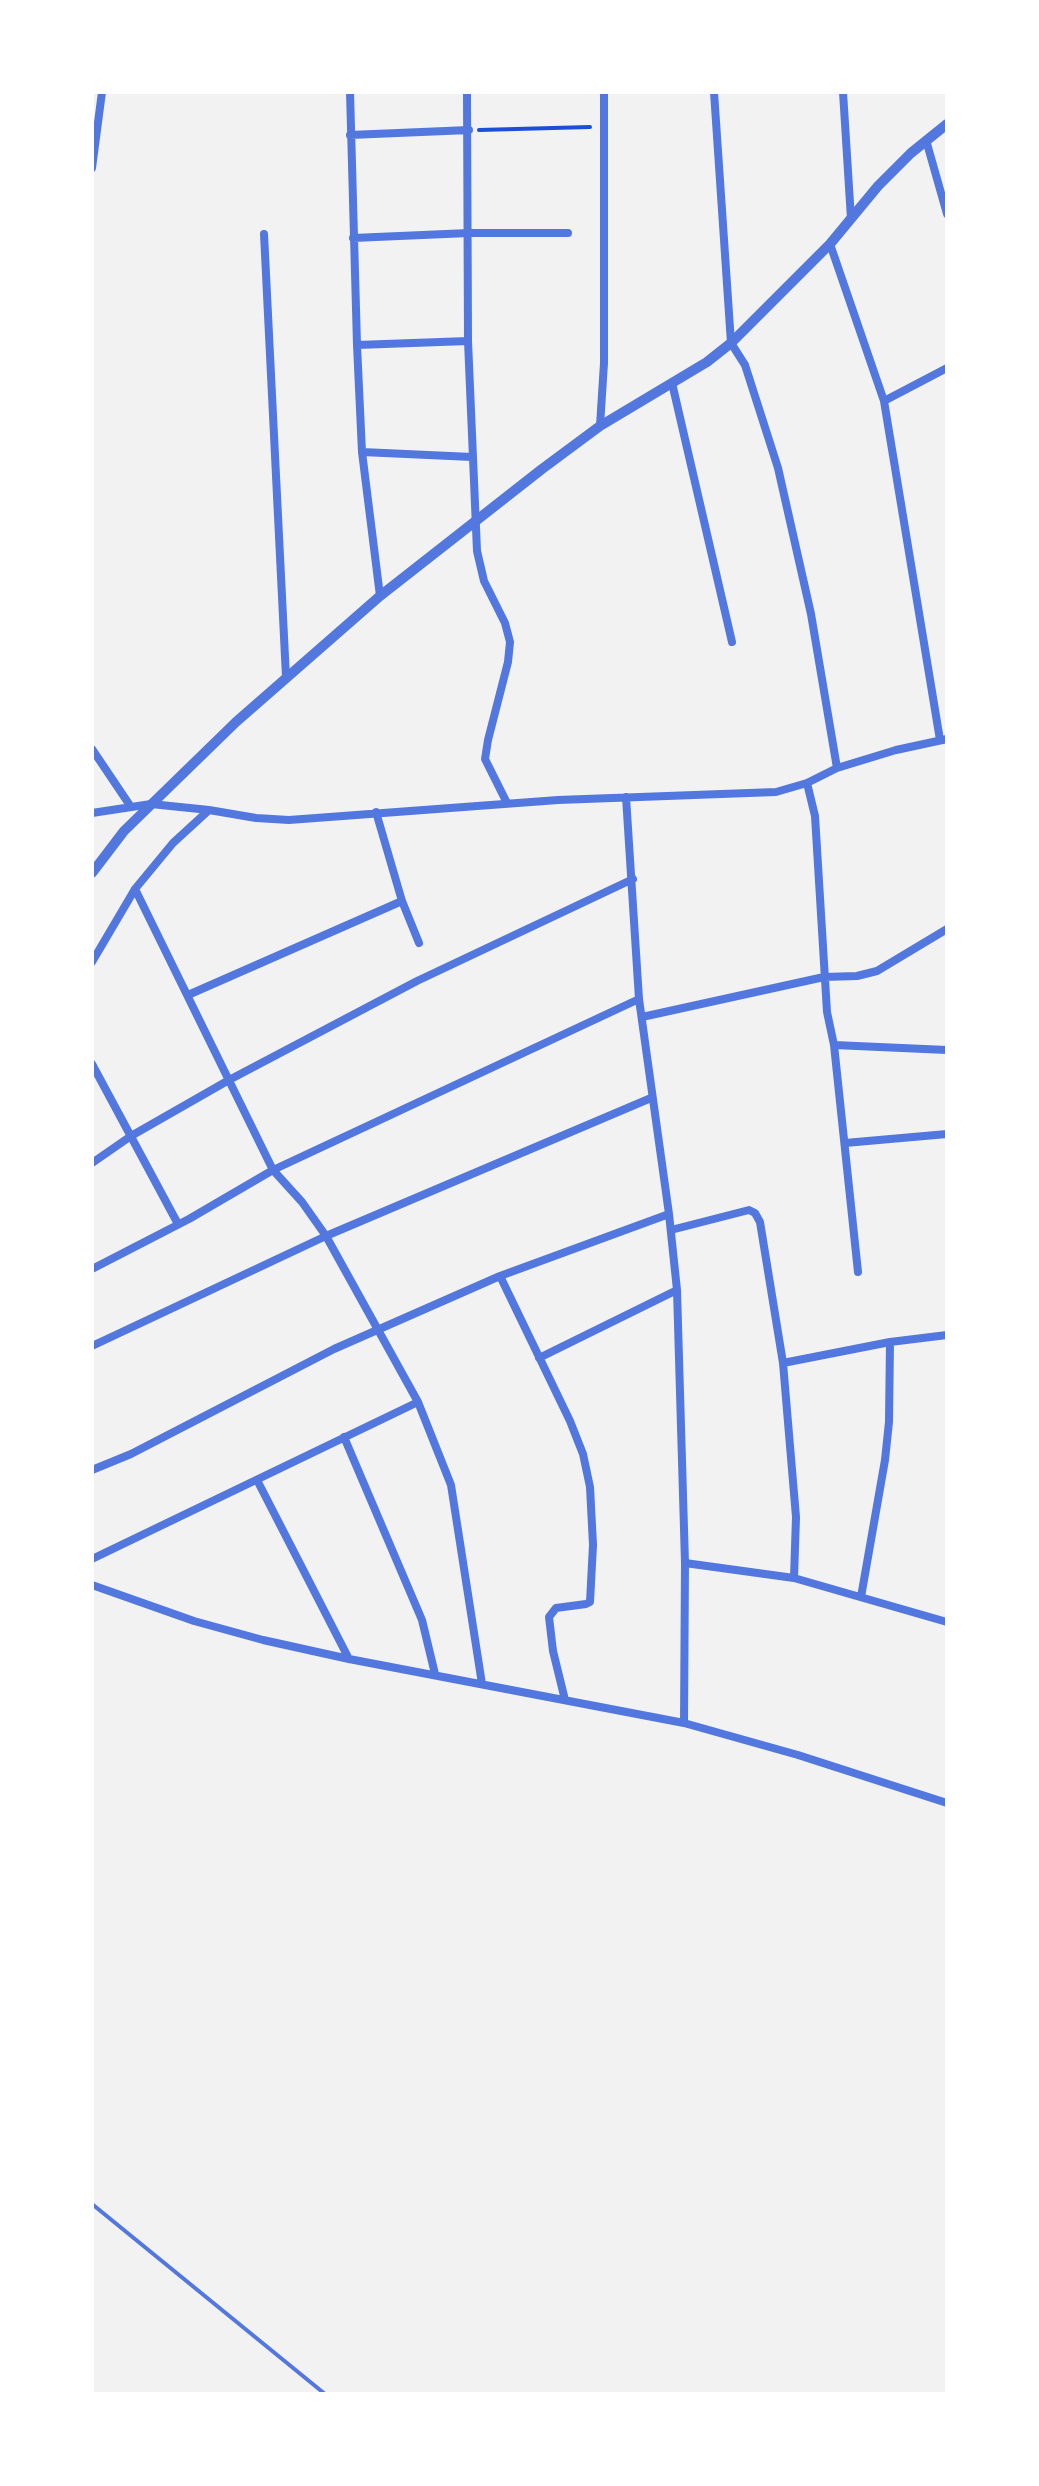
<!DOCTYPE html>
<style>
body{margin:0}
#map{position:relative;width:1039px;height:2486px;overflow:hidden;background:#f2f2f2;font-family:Arial,sans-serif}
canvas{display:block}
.frame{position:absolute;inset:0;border:94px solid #fff;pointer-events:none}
</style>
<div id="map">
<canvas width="1039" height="2486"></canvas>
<div class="frame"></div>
</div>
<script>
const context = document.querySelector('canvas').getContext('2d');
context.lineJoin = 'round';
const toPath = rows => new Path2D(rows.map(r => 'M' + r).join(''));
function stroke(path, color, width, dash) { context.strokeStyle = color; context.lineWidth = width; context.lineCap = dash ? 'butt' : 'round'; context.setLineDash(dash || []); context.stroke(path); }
const path = toPath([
 [479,130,590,127]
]);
const service = toPath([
 [92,2204,325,2394]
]);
const minor = toPath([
 [350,92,357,345,362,452,380,596],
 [467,92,468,341,477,551,484,581,505,623,510,642,508,662,488,740,485,759,507,803],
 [714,92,731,343,745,365,778,468,811,614,837,768],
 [843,92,851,219],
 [350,135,469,130],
 [926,140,947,214],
 [92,168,102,92],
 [264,234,286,677],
 [353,238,469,233,568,233],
 [830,244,884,401,940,740],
 [357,345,468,341],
 [672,383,732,642],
 [884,401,947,368],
 [600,426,604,363,604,92],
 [362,452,472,457],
 [92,749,131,807],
 [807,783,815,816,827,1012,834,1045,858,1272],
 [626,797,639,999,669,1214,677,1290,685,1563,684,1723],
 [209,810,256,818,289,820,558,800,776,792,807,783,837,768,896,750,947,739],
 [92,813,151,804,209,810,173,843,135,889,92,962],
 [135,889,273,1170,302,1202,326,1236,418,1402,451,1485,482,1684],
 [402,901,419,943],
 [188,995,402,901,376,812],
 [642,1017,824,977,857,976,877,971,947,929],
 [834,1045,947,1050],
 [92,1064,178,1224],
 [845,1143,947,1134],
 [92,1163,131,1136,229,1080,417,981,633,879],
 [671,1230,749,1210,755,1213,760,1222,783,1363,796,1517,794,1578,947,1622],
 [92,1269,189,1219,273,1170,639,999],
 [500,1276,570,1421,583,1454,590,1487,593,1545,590,1602,586,1604,556,1608,549,1617,553,1651,565,1700],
 [92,1346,326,1236,651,1098],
 [539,1358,677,1290],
 [783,1363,890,1342,947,1335],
 [344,1437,422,1620,435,1674],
 [92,1470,131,1454,334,1349,500,1276,669,1214],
 [257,1480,349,1659],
 [92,1559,418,1402],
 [685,1563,794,1578],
 [92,1585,194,1621,263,1640,349,1659,684,1723,798,1755,947,1803],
 [861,1597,885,1460,889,1422,890,1342]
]);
const tertiary = toPath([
 [92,873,124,831,236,722,380,596,542,469,600,426,707,362,731,343,830,244,878,186,911,153,947,124]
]);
stroke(path, '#1d4ed8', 4);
stroke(service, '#5277de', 4);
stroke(minor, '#5277de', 8);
stroke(tertiary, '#5277de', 10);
</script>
